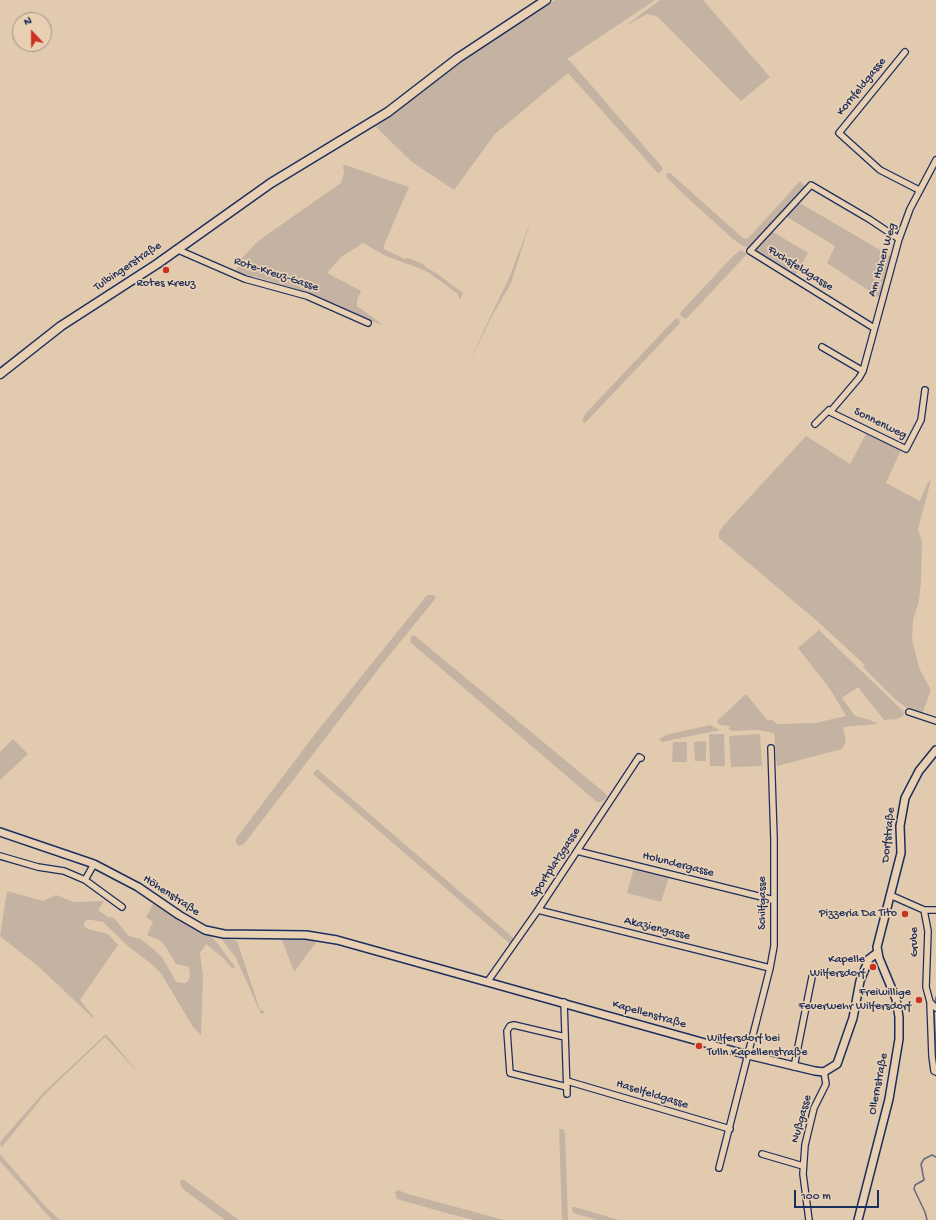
<!DOCTYPE html>
<meta charset="utf-8">
<style>
body{margin:0}
#map{position:relative;width:936px;height:1220px;overflow:hidden;background:#e2caaf;font-family:"Gochi Hand",sans-serif}
canvas{display:block}
.north{position:absolute;left:12px;top:12px;width:40px;height:40px;box-sizing:border-box;background:#ead0b2;border:1px solid #979090;border-radius:50%;rotate:338deg;font-size:11px;font-weight:700;line-height:16px;text-align:center;color:#1b2f5e}
.north::after{content:'';display:block;margin:auto;width:14px;height:18px;background:#c8321e;clip-path:polygon(50% 0,100% 100%,50% 72%,0 100%)}
.scale{position:absolute;left:794px;top:1190px;width:85px;height:18px;box-sizing:border-box;border:2px solid #1b2f5e;border-top:0;padding-left:5px;font-size:12px;line-height:14px;white-space:nowrap;color:#1b2f5e;-webkit-text-stroke:3px #ead0b2;paint-order:stroke}
</style>
<div id="map">
<canvas width="936" height="1220"></canvas>
<div class="north">N</div>
<div class="scale">100 m</div>
</div>
<script>
const context = document.querySelector('canvas').getContext('2d');
context.lineJoin = 'round';
function paint(path, color) { context.fillStyle = color; context.fill(path, 'evenodd'); }
const toPath = rows => new Path2D(rows.map(r => 'M' + r).join(''));
function stroke(path, color, width, dash) { context.strokeStyle = color; context.lineWidth = width; context.lineCap = dash ? 'butt' : 'round'; context.setLineDash(dash || []); context.stroke(path); }
function label(font, color, halo, rows, align = 'center') {
  context.font = font + ' "Gochi Hand",sans-serif'; context.lineWidth = 3.5; context.setLineDash([]); context.textBaseline = 'middle'; context.strokeStyle = halo; context.fillStyle = color; for (const [text, x, y, turn = 0] of rows) {
    context.save(); context.translate(x, y); context.rotate((+turn || 0) * Math.PI / 180); context.textAlign = isNaN(turn) ? turn : align; if (halo) context.strokeText(text, 0, 0); context.fillText(text, 0, 0); context.restore();
  }
}
const green = toPath([
 [555,0,655,0,567,59,571,62,663,168,661,172,658,173,656,171,568,73,495,134,454,190,412,162,376,127,457,64],
 [660,0,703,0,770,77,741,101,658,17,647,14,625,26],
 [345,165,409,187,384,245,384,249,405,259,408,258,423,264,427,268,436,273,463,293,460,300,458,294,435,277,424,270,386,256,363,243,341,257,327,273,361,291,357,300,357,306,383,325,362,318,305,292,254,276,251,277,240,273,236,270,242,258,258,241,341,183,344,173,343,166],
 [667,173,670,173,744,239,748,238,754,232,800,181,806,187,749,247,743,246,733,239,692,202,666,177],
 [798,202,892,257,880,298,827,263,835,246,787,217],
 [531,220,511,283,491,318,470,362,483,332,509,278],
 [773,232,808,253,795,276,757,252,757,249],
 [741,250,747,254,688,317,685,319,681,316,680,313,733,256],
 [676,318,679,319,680,323,585,423,582,420,586,413],
 [866,434,901,450,886,483,920,501,928,482,931,480,918,529,922,542,921,581,919,601,913,620,912,639,919,668,931,690,922,714,907,708,896,700,863,667,865,665,817,621,719,538,719,532,724,525,806,436,850,464],
 [427,595,434,595,436,598,383,663,244,844,238,846,235,840,315,734],
 [819,630,903,711,904,715,897,719,884,720,858,687,842,698,855,716,870,720,878,724,843,727,846,742,842,749,777,766,774,733,758,730,732,731,729,729,730,726,720,725,717,721,746,694,768,721,771,719,777,724,815,723,846,716,830,689,798,648],
 [414,635,606,794,607,797,601,802,597,802,410,642,411,636],
 [710,725,720,730,662,742,659,739,666,735],
 [709,734,724,734,725,766,710,766],
 [760,734,762,766,731,767,729,736],
 [13,739,28,754,0,780,0,752],
 [706,741,706,761,695,761,694,742],
 [673,742,687,742,687,762,672,762],
 [317,769,508,933,513,938,513,941,509,943,314,775,313,773],
 [634,868,669,877,661,902,627,893],
 [7,891,43,901,56,895,74,902,104,901,98,910,108,917,114,918,129,936,140,939,151,947,162,957,176,982,185,983,188,981,190,976,189,967,176,964,164,944,159,940,147,935,153,922,146,917,153,904,181,922,210,936,215,940,235,967,233,969,222,957,206,944,200,953,203,976,201,1035,193,1027,162,975,154,966,128,946,103,922,92,920,87,920,84,923,84,926,88,929,108,934,118,945,80,1000,94,1017,93,1018,39,967,0,936],
 [225,938,237,941,260,1010,265,1011,264,1013,261,1014,236,958,223,941,222,939],
 [311,938,318,939,317,941,294,972,282,940],
 [106,1034,143,1078,105,1037,46,1093,1,1148,0,1142,43,1093],
 [559,1129,563,1129,565,1133,568,1220,562,1220],
 [0,1154,45,1206,60,1220,52,1220,0,1161],
 [180,1180,184,1180,239,1220,225,1220,183,1189,181,1186],
 [398,1190,408,1194,504,1220,474,1220,446,1213,397,1199,395,1192],
 [572,1207,575,1207,619,1220,597,1220,573,1213]
]);
const stream = toPath([
 [935,1004,936,997],
 [934,1008,936,1052],
 [927,1220,925,1212,914,1189,915,1185,924,1180,921,1164,924,1159,932,1155,936,1157]
]);
const minor = toPath([
 [905,52,839,133,880,170,919,190],
 [176,249,245,279,307,296,368,323],
 [874,328,750,251,811,185,869,219,899,239],
 [822,347,863,371],
 [830,412,906,449,921,420,925,390],
 [815,424,829,410,830,412,859,378,863,371,899,239,910,209,936,160],
 [909,712,936,721],
 [577,851,774,900],
 [0,856,38,867,64,871,85,880,122,907],
 [85,880,94,864],
 [890,895,924,910,928,931,926,987,930,1002,936,1008],
 [538,910,770,968],
 [924,910,936,910],
 [488,981,538,910,639,757,641,758],
 [564,1002,567,1094],
 [930,1002,932,1056,934,1071,936,1072],
 [565,1037,514,1025,510,1026,507,1031,510,1073,567,1087],
 [794,1067,812,977],
 [567,1081,730,1129],
 [762,1154,803,1166],
 [719,1168,770,968,774,946,774,839,771,748],
 [809,1220,803,1174,805,1145,814,1108,826,1084,824,1072]
]);
const tertiary = toPath([
 [0,832,94,864,138,887,179,915,205,930,224,934,306,935,337,940,748,1055,815,1071,824,1072,837,1064,853,1018,860,981,869,959,877,953],
 [858,1220,889,1099,899,1039,899,1017,896,999,879,958,877,947,901,853,900,826,905,798,919,771,936,750]
]);
const secondary = toPath([
 [0,374,61,326,157,264,271,183,388,112,458,58,546,0]
]);
const markers = [
 [166,270,4,"#c8321e"],
 [905,914,4,"#c8321e"],
 [873,967,4,"#c8321e"],
 [919,1000,4,"#c8321e"],
 [699,1046,4,"#c8321e"]
];
const streetNames = [
 ["Kornfeldgasse",862,87,-51],
 ["Am Hohen Weg",883,260,-74],
 ["Tulbingerstraße",128,267,-34],
 ["Fuchsfeldgasse",800,269,32],
 ["Rote-Kreuz-Gasse",276,275,18],
 ["Sonnenweg",880,424,26],
 ["Dorfstraße",889,835,-84],
 ["Sportplatzgasse",556,863,-57],
 ["Holundergasse",678,865,14],
 ["Höhenstraße",171,896,33],
 ["Schilfgasse",763,903,-90],
 ["Akaziengasse",657,929,14],
 ["Grube",915,942,-90],
 ["Kapellenstraße",649,1015,16],
 ["Ollernstraße",879,1084,-79],
 ["Haselfeldgasse",652,1095,17],
 ["Nußgasse",802,1119,-74]
];
const poiNames = [
 ["Rotes Kreuz",166,284,"center"],
 ["Pizzeria Da Tito",897,914],
 ["Kapelle",865,960],
 ["Wilfersdorf",865,974],
 ["Freiwillige",911,993],
 ["Feuerwehr Wilfersdorf",911,1007],
 ["Wilfersdorf bei",707,1039,"left"],
 ["Tulln Kapellenstraße",707,1053,"left"]
];
paint(green, '#c4b3a3');
stroke(stream, '#686a7d', 1.5);
stroke(minor, '#1b2f5e', 8);
stroke(tertiary, '#1b2f5e', 10);
stroke(secondary, '#1b2f5e', 11);
stroke(minor, '#ead0b2', 5.5);
stroke(tertiary, '#ead0b2', 7);
stroke(secondary, '#ead0b2', 8);
for (const [x, y, r, color] of markers) { const dot = new Path2D(); dot.arc(x, y, r, 0, 2 * Math.PI); context.fillStyle = color; context.fill(dot); stroke(dot, '#ead0b2', 1.5); }
label('12px', '#1b2f5e', '#ead0b2', streetNames);
label('12px', '#1b2f5e', '#ead0b2', poiNames, 'right');
</script>
